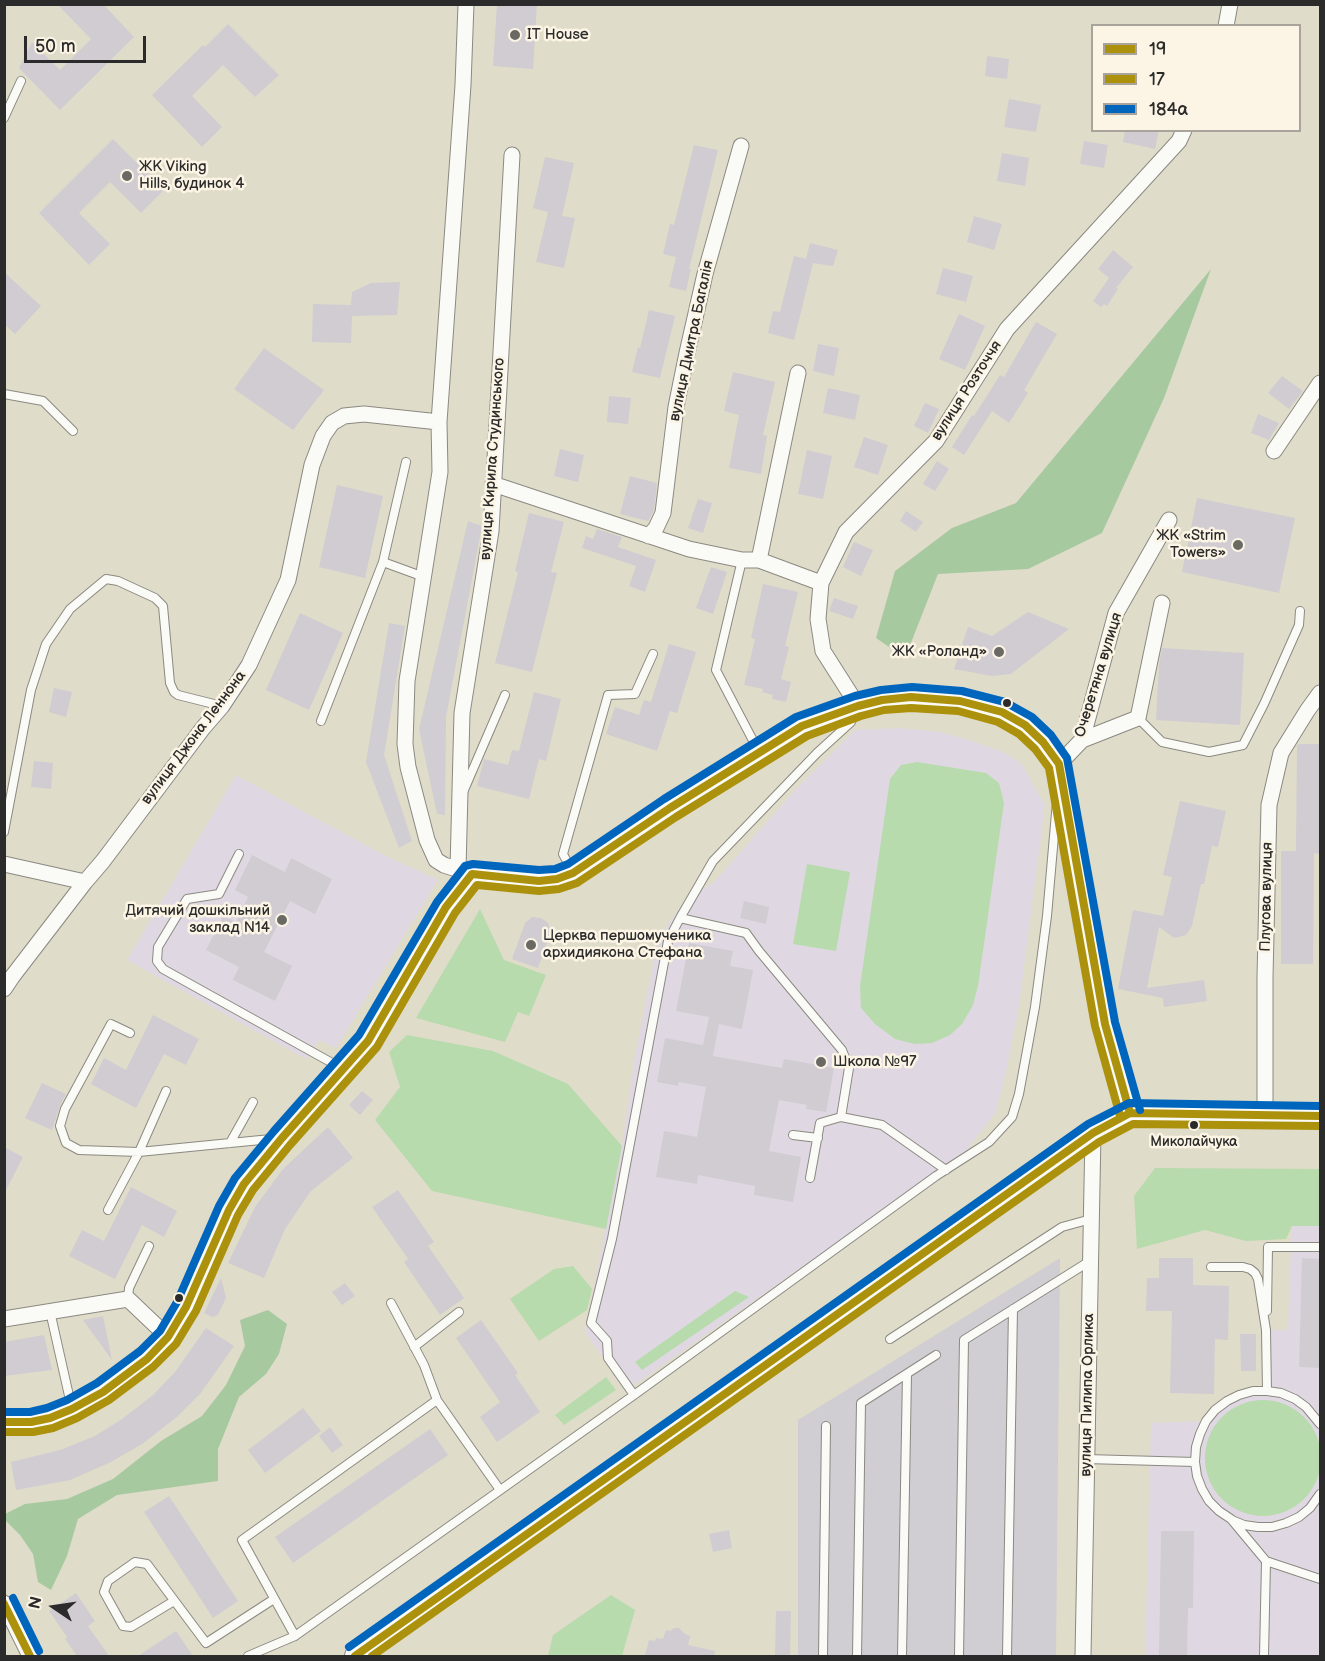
<!DOCTYPE html>
<meta charset="utf-8">
<style>
body{margin:0}
#map{position:relative;width:1325px;height:1661px;overflow:hidden;background:#e0dcca;font-family:"Balsamiq Sans",sans-serif}
canvas{display:block}
.frame{position:absolute;inset:0;border:6px solid #2b2b2b;pointer-events:none}
.legend{position:absolute;left:1091px;top:24px;width:210px;height:108px;box-sizing:border-box;background:#fcf5e5;border:2px solid #a8a49b;margin:0;padding:8px 10px;list-style:none;font-size:18px;color:#2b2b2b}
.legend li{display:flex;align-items:center;gap:12px;height:30px}
.legend b{width:30px;border:2px solid #a8a49b}
.north{position:absolute;left:24px;top:1577px;width:60px;height:60px;-webkit-text-stroke:4px #fcf5e5;paint-order:stroke;rotate:283deg;font-size:16px;font-weight:700;line-height:24px;text-align:center;color:#2b2b2b}
.north::after{content:'';display:block;margin:auto;width:21px;height:27px;background:#2b2b2b;clip-path:polygon(50% 0,100% 100%,50% 72%,0 100%)}
.scale{position:absolute;left:24px;top:36px;width:122px;height:27px;box-sizing:border-box;border:3px solid #2b2b2b;border-top:0;padding-left:8px;font-size:18px;line-height:21px;white-space:nowrap;color:#2b2b2b;-webkit-text-stroke:4px #fcf5e5;paint-order:stroke}
</style>
<div id="map">
<canvas width="1325" height="1661"></canvas>
<div class="frame"></div>
<ul class="legend">
<li><b style="height:8px;background:#ac910d"></b>19</li>
<li><b style="height:8px;background:#ac910d"></b>17</li>
<li><b style="height:8px;background:#0065bd"></b>184а</li>
</ul>
<div class="north">N</div>
<div class="scale">50 m</div>
</div>
<script>
const context = document.querySelector('canvas').getContext('2d');
context.lineJoin = 'round';
function paint(path, color) { context.fillStyle = color; context.fill(path, 'evenodd'); }
const toPath = rows => new Path2D(rows.map(r => 'M' + r).join(''));
function stroke(path, color, width, dash) { context.strokeStyle = color; context.lineWidth = width; context.lineCap = dash ? 'butt' : 'round'; context.setLineDash(dash || []); context.stroke(path); }
function label(font, color, halo, rows, align = 'center') {
  context.font = font + ' "Balsamiq Sans",sans-serif'; context.lineWidth = 5; context.setLineDash([]); context.textBaseline = 'middle'; context.strokeStyle = halo; context.fillStyle = color; for (const [text, x, y, turn = 0] of rows) {
    context.save(); context.translate(x, y); context.rotate((+turn || 0) * Math.PI / 180); context.textAlign = isNaN(turn) ? turn : align; if (halo) context.strokeText(text, 0, 0); context.fillText(text, 0, 0); context.restore();
  }
}
const built = toPath([
 [899,728,941,732,972,741,1003,752,1021,763,1045,805,1019,1005,1007,1068,996,1112,964,1153,626,1391,585,1332,622,1146,635,1056,658,939,684,902,715,881,796,789,855,730],
 [236,775,384,855,438,880,336,1048,319,1040,306,1059,127,960],
 [1292,1206,1320,1206,1320,1656,1145,1656,1151,1423,1206,1421,1239,1395,1267,1391,1266,1330,1288,1330]
]);
const industrial = toPath([
 [468,521,482,526,446,717,445,815,437,814,419,729],
 [389,623,405,626,384,755,412,841,399,848,366,762],
 [1060,1258,1056,1656,798,1656,798,1420]
]);
const green = toPath([
 [917,762,986,773,999,783,1004,803,978,986,973,1005,962,1024,950,1035,932,1043,915,1044,895,1039,875,1024,861,1008,860,986,890,779,901,765],
 [807,864,850,872,836,951,793,944],
 [480,909,504,960,546,975,529,1016,518,1012,505,1042,416,1018],
 [407,1035,493,1051,568,1084,622,1146,606,1229,432,1191,375,1120,400,1087,389,1052],
 [1155,1168,1320,1169,1320,1226,1292,1226,1286,1239,1246,1241,1205,1230,1137,1249,1134,1196],
 [573,1266,592,1289,587,1310,539,1341,510,1299,554,1269],
 [735,1291,749,1297,642,1370,635,1362],
 [606,1377,616,1390,564,1425,555,1415],
 '1205 1458a58 58 0 1 1 116 0a58 58 0 1 1-116 0Z',
 [611,1595,635,1610,622,1656,548,1656,553,1635]
]);
const forest = toPath([
 [1211,269,1164,398,1102,533,1028,569,938,574,905,658,876,638,895,571,952,528,1016,503],
 [268,1310,287,1324,279,1354,266,1374,239,1397,218,1449,218,1481,117,1495,78,1519,67,1556,51,1590,38,1582,33,1554,20,1535,5,1520,5,1514,25,1504,67,1499,113,1479,161,1441,202,1416,226,1385,245,1346,240,1320]
]);
const building = toPath([
 [57,4,103,4,134,37,60,110,19,68,32,42,60,70,91,39],
 [497,4,537,4,533,69,493,66],
 [228,24,279,75,255,97,223,65,192,96,222,127,202,147,152,95,203,45,205,47],
 [987,56,1009,59,1007,79,985,76],
 [1009,99,1041,105,1036,132,1004,127],
 [1125,130,1159,130,1155,149,1123,142],
 [113,139,164,190,141,213,110,182,79,213,110,244,89,265,39,213],
 [1084,141,1108,145,1104,168,1080,164],
 [694,145,718,150,689,269,691,269,686,291,669,287,676,257,663,254,670,224,674,225],
 [1002,153,1029,158,1025,186,997,181],
 [545,157,574,163,562,216,575,218,564,268,536,262,548,212,533,208],
 [974,216,1002,224,994,250,967,242],
 [810,243,838,250,833,266,813,263,794,340,768,333,773,311,780,312,794,256,806,259],
 [1113,250,1133,267,1116,288,1118,289,1107,306,1104,304,1101,307,1093,301,1109,278,1098,269],
 [943,268,973,276,966,302,936,294],
 [4,272,41,306,15,334,4,324],
 [400,282,397,315,352,316,351,343,312,342,313,304,351,305,352,292,371,283],
 [649,310,675,316,660,378,632,372,638,347,640,348],
 [959,314,985,326,965,370,939,359],
 [1036,322,1057,334,1024,390,1028,393,1009,423,992,411,964,455,952,447,972,415,974,416,1000,375,1004,377],
 [818,344,839,348,834,376,813,371],
 [264,348,324,390,293,430,234,389],
 [733,372,775,382,763,435,767,436,761,474,729,468,739,415,724,411],
 [1282,376,1303,391,1289,409,1268,393],
 [828,388,860,395,855,420,823,413],
 [609,396,631,398,628,424,607,422],
 [925,403,939,409,928,433,914,426],
 [1258,414,1279,423,1269,440,1251,433],
 [864,437,888,445,878,475,854,467],
 [560,449,584,455,578,482,554,476],
 [807,450,832,456,823,499,798,494],
 [937,461,949,469,935,491,923,484],
 [630,476,657,483,654,510,648,521,620,514],
 [337,485,383,496,365,578,319,567],
 [1197,498,1295,518,1279,593,1182,572],
 [698,499,712,503,703,533,688,528],
 [906,511,923,522,916,532,900,521],
 [529,513,564,522,551,572,557,573,532,672,495,663,518,572,515,571],
 [597,529,622,537,618,547,656,560,645,592,629,586,636,566,582,548,586,536,593,539],
 [854,542,873,550,861,576,843,567],
 [711,567,727,572,713,614,696,608],
 [763,584,798,592,785,646,789,647,781,679,791,682,786,702,772,699,773,695,762,692,763,689,744,685,755,639,751,638],
 [834,598,858,606,853,619,829,611],
 [1028,612,1069,629,1011,674,992,676,954,669,968,627,992,636],
 [300,613,343,633,309,710,266,690],
 [669,644,696,652,677,713,670,711,657,751,606,734,615,707,639,715,644,700,651,702],
 [1162,648,1244,653,1240,725,1156,720,1159,665],
 [54,688,72,692,66,717,49,712],
 [534,692,561,699,546,761,539,759,529,799,477,786,484,759,508,765,512,750,519,751],
 [1298,744,1320,744,1320,854,1314,853,1313,964,1281,964,1281,851,1296,851,1297,746],
 [34,761,53,763,51,789,31,787],
 [1180,801,1226,811,1218,847,1212,846,1204,884,1201,884,1192,926,1186,935,1174,938,1159,927,1147,988,1204,980,1207,1001,1164,1007,1163,998,1118,989,1133,910,1163,916,1172,877,1163,875],
 [252,855,285,872,291,858,332,879,315,914,290,901,264,952,292,966,275,1001,233,980,239,967,206,950,223,916,236,922,248,897,235,890],
 [744,901,769,907,766,924,740,918],
 [532,917,541,918,548,923,551,932,538,968,512,959,525,923],
 [689,943,733,951,730,966,753,970,742,1029,719,1024,713,1056,782,1068,784,1059,834,1068,826,1112,806,1109,807,1105,779,1100,769,1151,801,1157,793,1202,754,1195,755,1186,698,1175,697,1184,656,1177,664,1131,697,1137,706,1087,679,1082,678,1086,657,1082,665,1038,703,1045,709,1017,676,1011],
 [153,1015,199,1039,186,1065,164,1054,136,1108,91,1084,104,1058,126,1070],
 [42,1083,66,1094,60,1106,52,1130,25,1118],
 [362,1091,373,1100,360,1115,349,1105],
 [328,1127,353,1158,311,1191,285,1229,264,1278,228,1263,255,1207,283,1169],
 [4,1147,23,1157,4,1194],
 [131,1187,177,1211,164,1237,142,1225,115,1279,69,1256,82,1230,104,1241],
 [398,1190,434,1242,428,1246,464,1298,440,1315,404,1262,408,1259,372,1207],
 [1159,1258,1193,1258,1193,1285,1229,1286,1228,1340,1215,1339,1214,1394,1170,1393,1172,1311,1146,1311,1147,1278,1159,1278],
 [1302,1258,1320,1259,1320,1368,1299,1367],
 [221,1278,226,1298,218,1315,212,1317,204,1313],
 [345,1283,355,1296,342,1305,332,1292],
 [103,1316,112,1360,83,1320],
 [481,1320,518,1373,515,1375,540,1412,497,1442,480,1417,500,1402,456,1338],
 [206,1328,234,1346,200,1394,177,1417,142,1444,111,1462,70,1480,16,1490,11,1462,60,1450,95,1436,122,1419,153,1395,175,1372],
 [1240,1334,1256,1334,1256,1371,1241,1371],
 [44,1335,52,1370,4,1376,4,1342],
 [303,1408,321,1431,265,1473,248,1450],
 [330,1427,343,1445,332,1453,319,1436],
 [430,1429,448,1455,293,1563,275,1537],
 [169,1496,238,1601,213,1618,144,1512],
 [729,1530,732,1548,713,1552,709,1534],
 [1161,1531,1194,1531,1193,1608,1188,1608,1187,1656,1159,1656],
 [76,1593,95,1621,88,1626,109,1656,77,1656,65,1639,67,1637,49,1611],
 [776,1611,791,1611,790,1656,775,1656],
 [674,1628,679,1628,685,1634,690,1636,688,1645,715,1651,714,1656,645,1656,649,1640,655,1641,656,1638,663,1639,666,1630,670,1631],
 [176,1631,193,1656,138,1656]
]);
const service = toPath([
 [4,118,21,81],
 [4,394,43,401,73,431],
 [742,560,716,670,759,752],
 [383,562,424,577],
 [1138,718,1162,742,1209,752,1243,745,1264,704,1299,625,1300,611],
 [321,721,383,562,406,462],
 [464,790,505,695],
 [4,832,31,690,46,644,70,609,106,579,118,581,155,598,163,606,170,683,174,692,178,695,222,706],
 [239,854,219,894,187,899,158,947,157,961,163,969,343,1069],
 [573,873,563,854,608,695,635,694,653,654],
 [680,918,713,861,817,753,851,722,857,707],
 [130,1033,111,1024,65,1109,60,1126,66,1143,79,1150,139,1152,166,1091],
 [793,1135,818,1138],
 [230,1143,253,1102],
 [810,1178,820,1123,841,1117],
 [108,1210,139,1152,281,1138],
 [1211,1267,1243,1267,1250,1269,1255,1273,1258,1279,1266,1330,1267,1391],
 [128,1299,129,1288,149,1246],
 [391,1303,424,1365,437,1400],
 [1267,1311,1268,1247,1320,1247],
 [52,1320,72,1409],
 [890,1339,1062,1227,1091,1219],
 [414,1347,459,1312],
 [634,1395,936,1176,989,1142,1012,1117,1019,1094,1035,1007,1047,916,1058,790],
 [1086,1459,1195,1462,1197,1476,1202,1489,1209,1501,1219,1511,1231,1519,1266,1561,1264,1656],
 [1195,1462,1196,1447,1200,1434,1206,1421,1215,1410,1227,1401,1239,1395,1253,1391,1267,1391,1281,1393,1295,1399,1306,1407,1320,1424],
 [1232,1520,1244,1525,1258,1527,1272,1527,1286,1523,1299,1517,1310,1508,1320,1494],
 [1266,1561,1320,1579],
 [174,1601,131,1627,123,1626,104,1592,108,1581,135,1562,147,1564,206,1643,274,1599],
 [295,1636,242,1540,437,1400,500,1490],
 [248,1656,295,1636,634,1395,608,1358,607,1341,591,1323,612,1239,668,941,680,918,746,933,759,951,842,1050,849,1068,841,1117,882,1125,946,1170],
 [823,1656,826,1426],
 [857,1656,861,1403,936,1355],
 [902,1656,907,1374],
 [959,1656,964,1340,1090,1261],
 [1007,1656,1013,1309]
]);
const minor = toPath([
 [466,4,463,85,439,422,440,472,407,681,405,744,408,767,427,840,436,860,444,865,472,874],
 [1226,26,1230,4],
 [1274,451,1320,383],
 [493,484,689,549,742,560,759,560,821,583],
 [649,536,656,528,663,513,676,407,687,353,705,274,741,146],
 [759,560,798,373],
 [858,706,823,651,818,619,821,583,846,532,936,441,1007,329,1179,141,1184,130],
 [1082,740,1138,718,1162,603],
 [1059,764,1082,740,1116,613,1169,520],
 [4,864,85,882],
 [458,869,462,713,491,531,512,155],
 [4,989,12,977,85,882,103,861,203,728,222,706,249,665,288,580,312,465,323,436,332,423,344,416,364,414,439,422],
 [1265,1115,1265,977,1269,805,1281,753,1307,711,1320,693],
 [4,1319,128,1299,168,1337],
 [4,1422,31,1422,50,1418,72,1409,103,1392,147,1359,168,1337,186,1307,229,1210,244,1184,282,1138,368,1041,446,907,472,874,539,881,557,879,573,873,670,808,802,726,858,706,882,700,911,697,960,701,1002,712,1025,725,1043,742,1059,764,1105,1024,1130,1113],
 [4,1603,30,1656],
 [1083,1656,1093,1133]
]);
const tertiary = toPath([
 [355,1656,1052,1163,1093,1133,1130,1113,1320,1116]
]);
const bus1 = toPath([
 [4,1422,31,1422,50,1418,72,1409,103,1392,147,1359,168,1337,186,1307,229,1210,244,1184,282,1138,368,1041,446,907,472,874,539,881,557,879,573,873,670,808,802,726,858,706,882,700,911,697,960,701,1002,712,1025,725,1043,742,1059,764,1105,1024,1130,1113],
 [4,1604,30,1656],
 [355,1656,1093,1133,1130,1113,1320,1116]
]);
const bus2 = toPath([
 [4,1432,33,1432,53,1428,77,1418,109,1400,153,1367,176,1344,196,1311,238,1215,253,1190,290,1145,377,1047,455,913,477,885,539,891,559,889,577,883,676,817,807,736,861,716,884,710,911,708,958,711,998,722,1019,734,1035,749,1049,768,1095,1026,1120,1116],
 [372,1656,1099,1142,1133,1124,1320,1126]
]);
const bus3 = toPath([
 [4,1412,30,1412,47,1408,67,1400,97,1383,140,1351,160,1331,177,1302,219,1206,235,1178,274,1131,359,1035,437,902,465,866,473,864,539,870,555,869,568,864,664,799,796,717,855,696,881,690,912,687,962,691,1005,702,1032,717,1051,735,1067,758,1115,1022,1140,1110],
 [13,1598,39,1651],
 [349,1647,1088,1124,1129,1103,1320,1106]
]);
const markers = [
 [515,35,6,"#6a6963"],
 [127,176,6,"#6a6963"],
 [1238,545,6,"#6a6963"],
 [999,652,6,"#6a6963"],
 [1007,703,5,"#2b2b2b"],
 [282,920,6,"#6a6963"],
 [531,945,6,"#6a6963"],
 [821,1062,6,"#6a6963"],
 [1194,1125,5,"#2b2b2b"],
 [179,1298,5,"#2b2b2b"]
];
const busNames = [
 ["Миколайчука",1194,1142]
];
const poiNames = [
 ["IT House",527,35],
 ["ЖК Viking",139,167],
 ["Hills, будинок 4",139,184],
 ["ЖК «Strim",1226,536,"right"],
 ["Towers»",1226,553,"right"],
 ["ЖК «Роланд»",987,652,"right"],
 ["Дитячий дошкільний",270,911,"right"],
 ["заклад N14",270,928,"right"],
 ["Церква першомученика",543,936],
 ["архидиякона Стефана",543,953],
 ["Школа №97",833,1062]
];
const streetNames = [
 ["вулиця Дмитра Багалія",692,341,-78],
 ["вулиця Розточчя",967,391,-57],
 ["вулиця Кирила Студинського",493,459,-86],
 ["Очеретяна вулиця",1099,675,-73],
 ["вулиця Джона Леннона",194,738,-53],
 ["Плугова вулиця",1267,897,-89],
 ["вулиця Пилипа Орлика",1088,1395,-89]
];
paint(built, '#dfd8e2');
paint(industrial, '#d0cdd3');
paint(green, '#b7dbac');
paint(forest, '#a7c9a0');
paint(building, '#d0ccd1');
stroke(service, '#8b8980', 10);
stroke(minor, '#8b8980', 17);
stroke(tertiary, '#8b8980', 22);
stroke(service, '#fafaf7', 8);
stroke(minor, '#fafaf7', 15);
stroke(tertiary, '#fafaf7', 20);
stroke(bus1, '#ac910d', 8);
stroke(bus2, '#ac910d', 8);
stroke(bus3, '#0065bd', 8);
for (const [x, y, r, color] of markers) { const dot = new Path2D(); dot.arc(x, y, r, 0, 2 * Math.PI); context.fillStyle = color; context.fill(dot); stroke(dot, '#fcf5e5', 2); }
label('14px', '#2b2b2b', '#fcf5e5', busNames);
label('15px', '#2b2b2b', '#fcf5e5', poiNames, 'left');
label('15px', '#2b2b2b', '#fcf5e5', streetNames);
</script>
